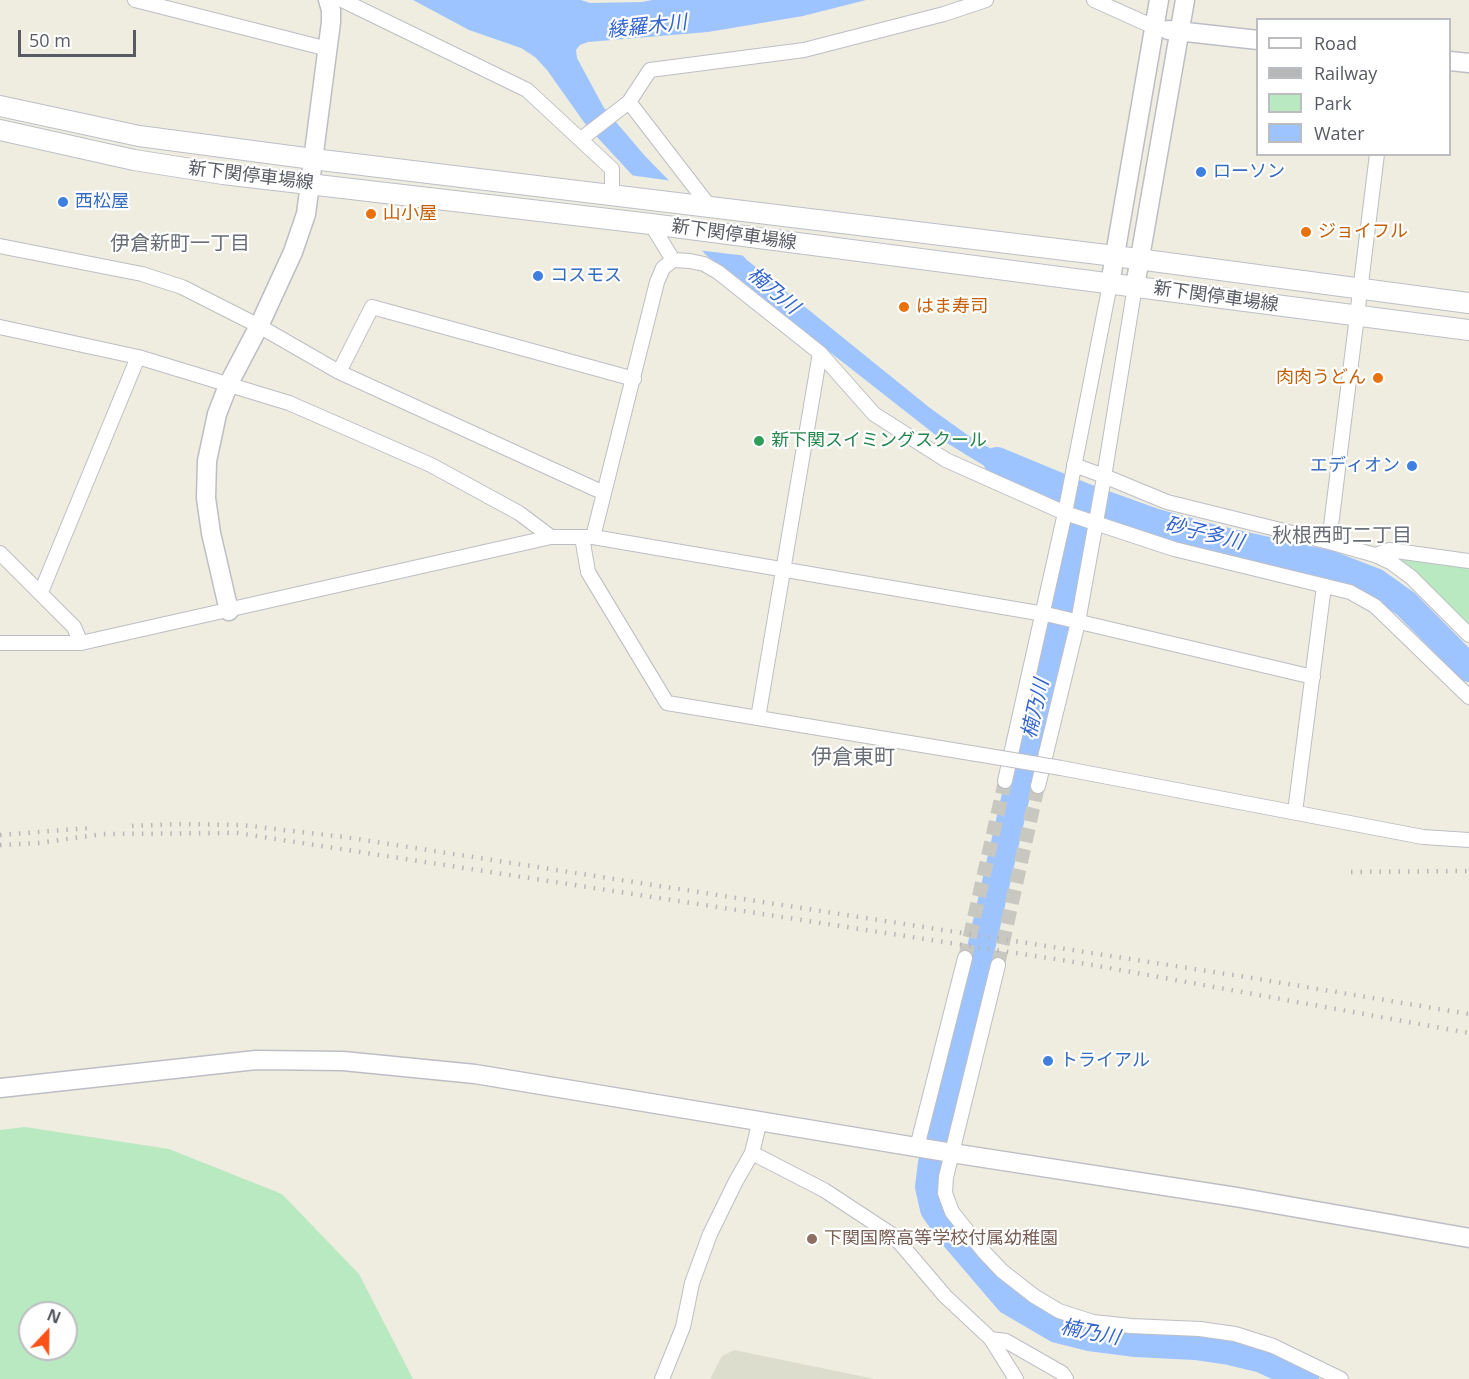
<!DOCTYPE html>
<meta charset="utf-8">
<style>
body{margin:0}
#map{position:relative;width:1469px;height:1379px;overflow:hidden;background:#eeeddf;font-family:"Open Sans",sans-serif}
canvas{display:block}
.legend{position:absolute;left:1256px;top:18px;width:195px;height:138px;box-sizing:border-box;background:#fff;border:2px solid #bcbdc1;margin:0;padding:8px 10px;list-style:none;font-size:18px;color:#585b63}
.legend li{display:flex;align-items:center;gap:12px;height:30px}
.legend b{width:30px;border:2px solid #bcbdc1}
.north{position:absolute;left:18px;top:1301px;width:60px;height:60px;box-sizing:border-box;background:#fff;border:2px solid #bcbdc1;border-radius:50%;rotate:22deg;font-size:16px;font-weight:700;line-height:24px;text-align:center;color:#585b63}
.north::after{content:'';display:block;margin:auto;width:21px;height:27px;background:#fc5118;clip-path:polygon(50% 0,100% 100%,50% 72%,0 100%)}
.scale{position:absolute;left:18px;top:30px;width:118px;height:27px;box-sizing:border-box;border:3px solid #585b63;border-top:0;padding-left:8px;font-size:18px;line-height:21px;white-space:nowrap;color:#585b63;-webkit-text-stroke:4px #fff;paint-order:stroke}
</style>
<div id="map">
<canvas width="1469" height="1379"></canvas>
<ul class="legend">
<li><b style="height:8px;background:#fff"></b>Road</li>
<li><b style="height:8px;background:#b6b7b7"></b>Railway</li>
<li><b style="height:16px;background:#b9e9c1"></b>Park</li>
<li><b style="height:16px;background:#9ec4ff"></b>Water</li>
</ul>
<div class="north">N</div>
<div class="scale">50 m</div>
</div>
<script>
const context = document.querySelector('canvas').getContext('2d');
context.lineJoin = 'round';
function paint(path, color) { context.fillStyle = color; context.fill(path, 'evenodd'); }
const toPath = rows => new Path2D(rows.map(r => 'M' + r).join(''));
function stroke(path, color, width, dash) { context.strokeStyle = color; context.lineWidth = width; context.lineCap = dash ? 'butt' : 'round'; context.setLineDash(dash || []); context.stroke(path); }
function label(font, color, halo, rows, align = 'center') {
  context.font = font + ' "Open Sans","Noto Sans JP",sans-serif'; context.lineWidth = 4.5; context.setLineDash([]); context.textBaseline = 'middle'; context.strokeStyle = halo; context.fillStyle = color; for (const [text, x, y, turn = 0] of rows) {
    context.save(); context.translate(x, y); context.rotate((+turn || 0) * Math.PI / 180); context.textAlign = isNaN(turn) ? turn : align; if (halo) context.strokeText(text, 0, 0); context.fillText(text, 0, 0); context.restore();
  }
}
const education = toPath([
 [734,1350,875,1379,710,1379,722,1356]
]);
const green = toPath([
 [1400,553,1469,563,1469,629,1397,560],
 [25,1127,169,1149,282,1194,359,1274,413,1379,0,1379,0,1130],
 [30,1313,66,1313,66,1349,30,1349]
]);
const water = toPath([
 [413,0,581,0,590,3,642,2,652,0,866,0,803,16,708,32,588,42,580,45,576,50,577,58,604,108,645,156,747,260,930,408,969,436,1003,456,1035,471,1028,487,996,473,942,440,706,255,586,125,547,70,535,57,521,48,469,30]
]);
const pier = toPath([
 [629,175,673,181,747,256,697,250]
]);
const river = toPath([
 [997,461,1084,497,1153,522,1218,540,1331,565,1375,582,1406,604,1469,668],
 [1084,497,932,1163,929,1187,934,1209,950,1232,1009,1301,1057,1329,1089,1337,1136,1343,1195,1346,1229,1351,1262,1359,1305,1379]
]);
const minorTunnel = toPath([
 [965,958,1005,781],
 [998,965,1038,786]
]);
const minor = toPath([
 [135,0,328,49],
 [342,0,527,90,612,169,612,194],
 [1094,0,1154,27],
 [629,102,710,207],
 [581,139,629,102,650,70,804,50,944,14,986,0],
 [651,224,673,260],
 [0,246,142,274,182,287,259,326,339,372,604,493],
 [0,327,138,357,289,403,431,465,519,513,551,537],
 [339,372,372,307,634,379],
 [1074,465,1104,476,1167,502,1329,542,1375,555,1392,563,1411,577,1469,635],
 [582,537,588,572,667,703,1001,758],
 [593,537,657,282,663,268,673,260,690,261,704,264,718,272,820,353,874,414,946,460,1065,513,1174,549,1350,592,1375,606,1469,697],
 [1329,542,1377,154],
 [0,553,74,627,81,643],
 [1375,555,1389,550,1469,561],
 [41,592,138,357],
 [0,643,81,643,551,537,593,537,1050,615,1313,677],
 [758,718,820,353],
 [1061,768,1423,837,1469,840],
 [1005,781,1065,513,1110,284],
 [1038,786,1078,622,1103,483,1135,286],
 [1295,812,1324,586],
 [998,965,946,1177,945,1193,952,1212,985,1253,1002,1271,1034,1296,1059,1311,1093,1322,1131,1326,1200,1329,1235,1334,1273,1346,1341,1379],
 [917,1147,965,958],
 [752,1153,824,1190,894,1236,945,1296,991,1339,1016,1379],
 [991,1339,1006,1341,1062,1373,1066,1379],
 [662,1379,683,1327,692,1283,710,1234,736,1181,752,1153,760,1120]
]);
const tertiary = toPath([
 [1168,30,1258,40],
 [1450,61,1469,63],
 [1110,284,1159,0],
 [1135,286,1185,0],
 [229,611,211,533,206,498,207,461,217,414,229,383,259,326,293,252,306,214,331,22,331,10,328,0],
 [0,1088,256,1060,343,1061,475,1074,952,1153,1236,1197,1469,1238]
]);
const secondary = toPath([
 [0,106,139,136,313,159,1115,256,1469,303],
 [0,130,134,160,223,174,651,224,1469,330]
]);
const rail = toPath([
 [132,826,178,824,241,825,344,837,1246,977,1469,1014],
 [0,835,90,828],
 [0,845,38,843,103,834,237,833,1087,964,1469,1033],
 [1351,872,1469,871]
]);
const minorBridge = toPath([
 [1001,758,1061,768]
]);
const markers = [
 [1201,172,6,"#3f7fe0"],
 [63,202,6,"#3f7fe0"],
 [371,214,6,"#e8710a"],
 [1306,232,6,"#e8710a"],
 [538,276,6,"#3f7fe0"],
 [904,307,6,"#e8710a"],
 [1378,378,6,"#e8710a"],
 [759,441,6,"#2e9e5b"],
 [1412,466,6,"#3f7fe0"],
 [1048,1061,6,"#3f7fe0"],
 [812,1239,6,"#8d6e63"]
];
const shopNames = [
 ["ローソン",1213,172],
 ["西松屋",75,202],
 ["コスモス",550,276],
 ["エディオン",1400,466,"right"],
 ["トライアル",1060,1061]
];
const streetNames = [
 ["新下関停車場線",251,176,7],
 ["新下関停車場線",734,235,8],
 ["新下関停車場線",1216,297,8]
];
const foodNames = [
 ["山小屋",383,214],
 ["ジョイフル",1318,232],
 ["はま寿司",916,307],
 ["肉肉うどん",1366,378,"right"]
];
const leisureNames = [
 ["新下関スイミングスクール",771,441]
];
const educationNames = [
 ["下関国際高等学校付属幼稚園",824,1239]
];
const waterNames = [
 ["綾羅木川",647,27,-6],
 ["楠乃川",773,291,40],
 ["砂子多川",1204,534,14],
 ["楠乃川",1036,709,-77],
 ["楠乃川",1090,1333,11]
];
const neighbourhoodNames = [
 ["伊倉新町一丁目",180,244],
 ["秋根西町二丁目",1342,536]
];
const quarterNames = [
 ["伊倉東町",853,758]
];
paint(education, '#ddddce');
paint(green, '#b9e9c1');
paint(water, '#9ec4ff');
paint(pier, '#eeeddf');
stroke(river, '#9ec4ff', 28);
stroke(minorTunnel, '#c8c8c0', 14, [14, 7]);
stroke(minor, '#bdbec5', 16);
stroke(tertiary, '#bdbec5', 21);
stroke(secondary, '#bdbfc8', 22);
stroke(minor, '#fff', 14);
stroke(tertiary, '#fff', 18);
stroke(secondary, '#fff', 20);
stroke(rail, '#b6b7b7', 4.5, [1.5, 8]);
stroke(minorBridge, '#bdbec5', 16, []);
stroke(minorBridge, '#fff', 14);
for (const [x, y, r, color] of markers) { const dot = new Path2D(); dot.arc(x, y, r, 0, 2 * Math.PI); context.fillStyle = color; context.fill(dot); stroke(dot, '#fff', 2); }
label('18px', '#366cbe', '#fff', shopNames, 'left');
label('18px', '#585b63', '#fff', streetNames);
label('18px', '#c56008', '#fff', foodNames, 'left');
label('18px', '#27864d', '#fff', leisureNames, 'left');
label('18px', '#785e54', '#fff', educationNames, 'left');
label('italic 20px', '#3465cf', '#fff', waterNames);
label('20px', '#696d75', '#fff', neighbourhoodNames);
label('21px', '#696d75', '#fff', quarterNames);
</script>
